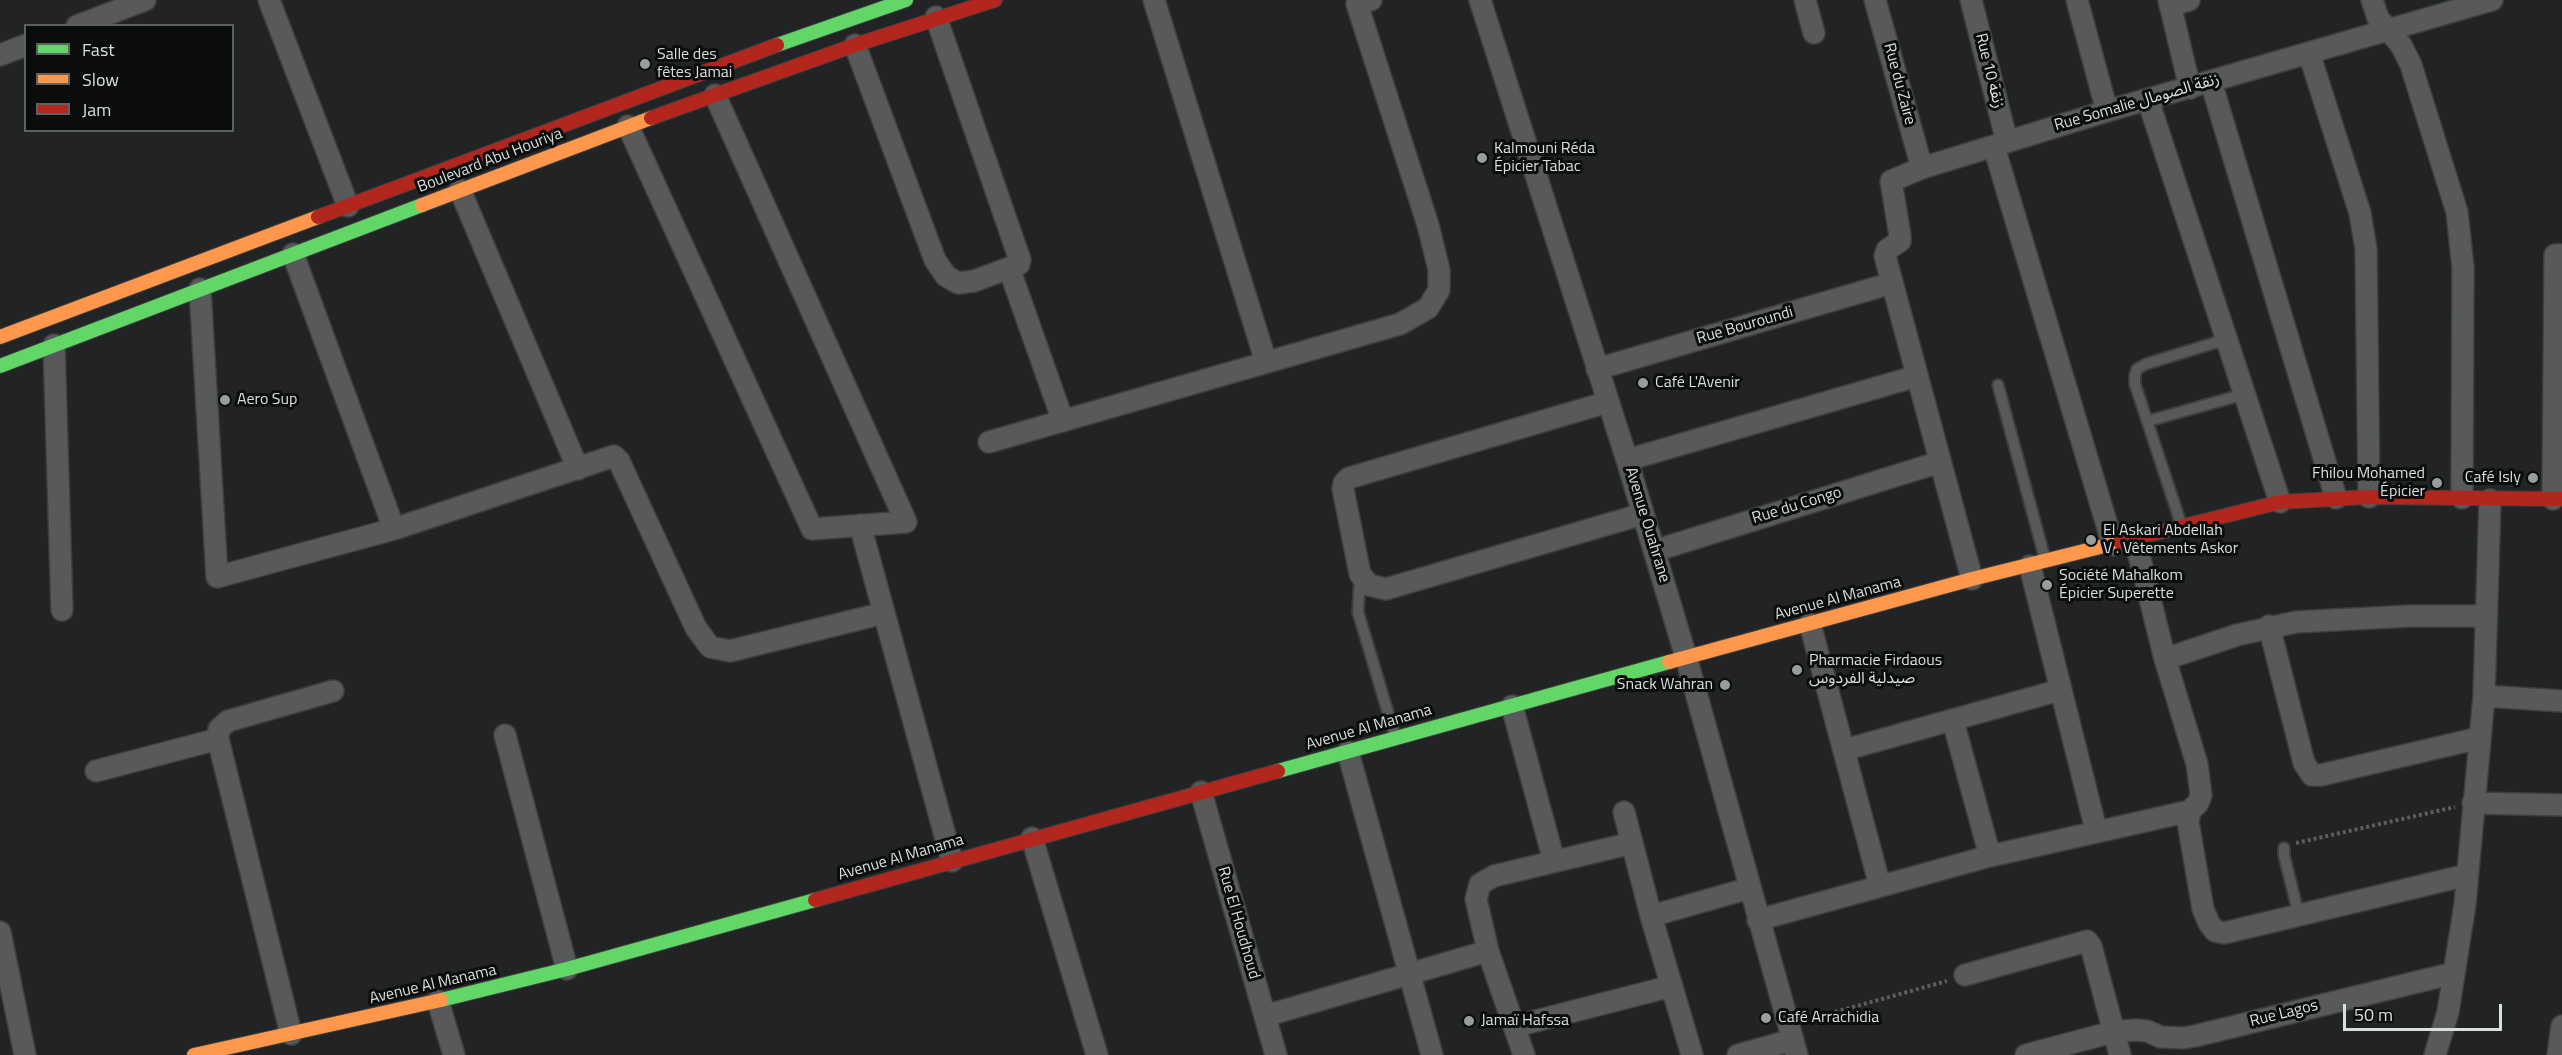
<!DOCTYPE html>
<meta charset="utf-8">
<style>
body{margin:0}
#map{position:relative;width:2562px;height:1055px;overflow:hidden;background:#212324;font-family:"Titillium Web",sans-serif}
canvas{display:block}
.legend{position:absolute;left:24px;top:24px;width:210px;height:108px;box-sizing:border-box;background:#0b0d0d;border:2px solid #5e6161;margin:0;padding:8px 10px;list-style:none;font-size:18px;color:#dbdedf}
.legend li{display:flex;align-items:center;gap:12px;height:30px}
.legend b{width:30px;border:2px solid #5e6161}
.scale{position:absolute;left:2343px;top:1004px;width:159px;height:27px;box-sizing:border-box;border:3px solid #dbdedf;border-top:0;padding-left:8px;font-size:18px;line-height:21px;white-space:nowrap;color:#dbdedf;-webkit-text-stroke:4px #0b0d0d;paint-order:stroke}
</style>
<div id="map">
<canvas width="2562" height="1055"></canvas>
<ul class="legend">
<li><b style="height:8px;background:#63d668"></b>Fast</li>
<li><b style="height:8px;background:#ff974d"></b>Slow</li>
<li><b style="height:8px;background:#b3261e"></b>Jam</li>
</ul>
<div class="scale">50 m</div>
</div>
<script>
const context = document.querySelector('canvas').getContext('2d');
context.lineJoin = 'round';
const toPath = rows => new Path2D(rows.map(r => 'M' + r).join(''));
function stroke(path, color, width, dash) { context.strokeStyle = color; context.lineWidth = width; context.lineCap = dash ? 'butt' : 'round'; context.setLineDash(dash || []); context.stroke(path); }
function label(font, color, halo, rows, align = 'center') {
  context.font = font + ' "Titillium Web","Noto Sans Arabic",sans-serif'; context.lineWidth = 6; context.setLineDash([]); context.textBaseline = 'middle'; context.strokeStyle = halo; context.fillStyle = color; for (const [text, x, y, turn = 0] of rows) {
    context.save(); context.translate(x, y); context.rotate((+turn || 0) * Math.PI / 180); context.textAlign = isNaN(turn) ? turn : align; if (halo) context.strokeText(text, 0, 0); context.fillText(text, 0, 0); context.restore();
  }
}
const path = toPath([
 [2296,843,2455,807],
 [1806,1020,1947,981]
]);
const lane = toPath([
 [1998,385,2045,559],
 [2148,421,2245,394],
 [2181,524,2135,384,2135,375,2137,369,2146,364,2227,339],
 [1360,577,1358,612,1395,736],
 [2284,848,2284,855,2299,916]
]);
const street = toPath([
 [269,0,348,206],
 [1154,0,1266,362],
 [1480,0,1627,460,1686,657,1797,1055],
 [1805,0,1814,33],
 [1875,0,1922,168],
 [1971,0,2007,142],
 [2077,0,2107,111],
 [2169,0,2190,88],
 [2372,0,2378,18,2401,45,2411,65,2457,212,2463,268,2462,498],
 [2170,6,2189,0],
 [936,17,1020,260,1019,264,1009,268,1063,421],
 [77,26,145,0],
 [855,45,935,260,946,276,958,283,974,281,1009,268],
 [2309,53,2360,213,2366,249,2369,497],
 [0,55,26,45],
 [2211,82,2336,498],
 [2148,100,2280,502],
 [628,126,812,529,906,522,715,95],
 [1994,147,2113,545],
 [460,190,578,469],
 [293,254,394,529],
 [200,289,217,577,394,529,614,456,619,461,696,628,710,647,730,651,884,613],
 [54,345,62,610],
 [1597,369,1892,283],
 [1608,402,1349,478,1344,483,1343,489,1360,574,1369,585,1386,589,1643,514],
 [989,442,1400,324,1428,308,1439,290,1439,270,1428,225,1357,4,1371,0],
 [1627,460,1917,376],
 [2553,499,2555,255,2562,255],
 [860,525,952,861],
 [2135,539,2165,659,2197,764,2201,795,2198,803,2190,811,2188,822,2203,909,2209,923,2215,931,2224,933,2467,875],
 [1654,551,1940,462],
 [2030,566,2096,830],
 [1972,579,1885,256,1887,250,1900,241,1900,236,1891,181,1922,168,2107,111,2492,0],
 [1810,624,1880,886],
 [2269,626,2304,763,2312,775,2321,775,2479,738],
 [2165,659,2237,635,2296,622,2410,616,2486,616],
 [2484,696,2562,701],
 [1512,706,1554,861],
 [1953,721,1990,856],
 [505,735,567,969],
 [1844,750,2060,690],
 [1348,752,1432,1055],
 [96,771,218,739],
 [1201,792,1276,1055],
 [2473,803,2562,805],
 [1624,812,1651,916,1692,1055],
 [1032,838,1097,1055],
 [1651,916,1750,888],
 [1758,920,1990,856,2190,811],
 [0,932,25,1055],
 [1965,975,2087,941,2091,946,2120,1055],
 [438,1001,454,1055],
 [1265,1016,1488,951],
 [1516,1026,1672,986],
 [291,1034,218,739,219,729,228,721,333,691],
 [1524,1055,1488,951,1476,899,1480,884,1494,876,1632,843],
 [1738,1055,1792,1040],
 [2026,1055,2113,1032,2135,1030,2147,1031,2161,1037,2183,1038,2195,1036,2454,973],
 [2435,1055,2448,1012,2465,904,2484,696,2490,500],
 [2558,1055,2562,1026]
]);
const fast = toPath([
 [777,45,906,0],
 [0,366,422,205],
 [1278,771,1669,662],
 [441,1000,567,969,815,900]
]);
const slow = toPath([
 [422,205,651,118],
 [0,337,318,217],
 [1669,662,1972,579,2120,542],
 [194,1055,441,1000]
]);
const jam = toPath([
 [651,118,855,45,995,0],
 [318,217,777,45],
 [2120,542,2280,502,2369,497,2562,499],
 [815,900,1278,771]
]);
const markers = [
 [645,64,6,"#9a9d9e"],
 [1482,158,6,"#9a9d9e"],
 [1643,383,6,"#9a9d9e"],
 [225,400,6,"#9a9d9e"],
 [2533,478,6,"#9a9d9e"],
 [2437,483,6,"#9a9d9e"],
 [2091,540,6,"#9a9d9e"],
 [2047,585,6,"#9a9d9e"],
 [1797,670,6,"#9a9d9e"],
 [1725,685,6,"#9a9d9e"],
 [1766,1018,6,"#9a9d9e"],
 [1469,1021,6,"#9a9d9e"]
];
const poiNames = [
 ["Salle des",657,55],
 ["fêtes Jamai",657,73],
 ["Kalmouni Réda",1494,149],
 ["Épicier Tabac",1494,167],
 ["Café L'Avenir",1655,383],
 ["Aero Sup",237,400],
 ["Fhilou Mohamed",2425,474,"right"],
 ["Épicier",2425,492,"right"],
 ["Café Isly",2521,478,"right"],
 ["El Askari Abdellah",2103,531],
 ["V . Vêtements Askor",2103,549],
 ["Société Mahalkom",2059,576],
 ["Épicier Superette",2059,594],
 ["Pharmacie Firdaous",1809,661],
 ["صيدلية الفردوس",1809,679],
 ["Snack Wahran",1713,685,"right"],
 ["Café Arrachidia",1778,1018],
 ["Jamaï Hafssa",1481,1021]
];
const streetNames = [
 ["Rue 10 زنقة",1989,71,76],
 ["Rue du Zaire",1899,84,75],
 ["Rue Somalie زنقة الصومال",2137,103,-16],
 ["Boulevard Abu Houriya",490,161,-21],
 ["Rue Bouroundi",1745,326,-16],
 ["Rue du Congo",1797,506,-17],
 ["Avenue Ouahrane",1647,525,73],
 ["Avenue Al Manama",1838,599,-15],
 ["Avenue Al Manama",1369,728,-16],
 ["Avenue Al Manama",901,858,-16],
 ["Rue El Houdhoud",1238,923,74],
 ["Avenue Al Manama",433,985,-13],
 ["Rue Lagos",2284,1014,-14]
];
stroke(lane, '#3d3e3f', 14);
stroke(street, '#3d3e3f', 24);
stroke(fast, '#3d3e3f', 16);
stroke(slow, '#3d3e3f', 16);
stroke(jam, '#3d3e3f', 16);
stroke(path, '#5d5e60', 4, [3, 3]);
stroke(lane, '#57595a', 10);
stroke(street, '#57595a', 21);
stroke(fast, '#63d668', 14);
stroke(slow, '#ff974d', 14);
stroke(jam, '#b3261e', 14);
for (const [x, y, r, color] of markers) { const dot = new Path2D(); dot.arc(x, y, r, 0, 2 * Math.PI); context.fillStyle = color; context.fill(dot); stroke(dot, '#0b0d0d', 2); }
label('16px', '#dbdedf', '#0b0d0d', poiNames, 'left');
label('16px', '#dbdedf', '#0b0d0d', streetNames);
</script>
